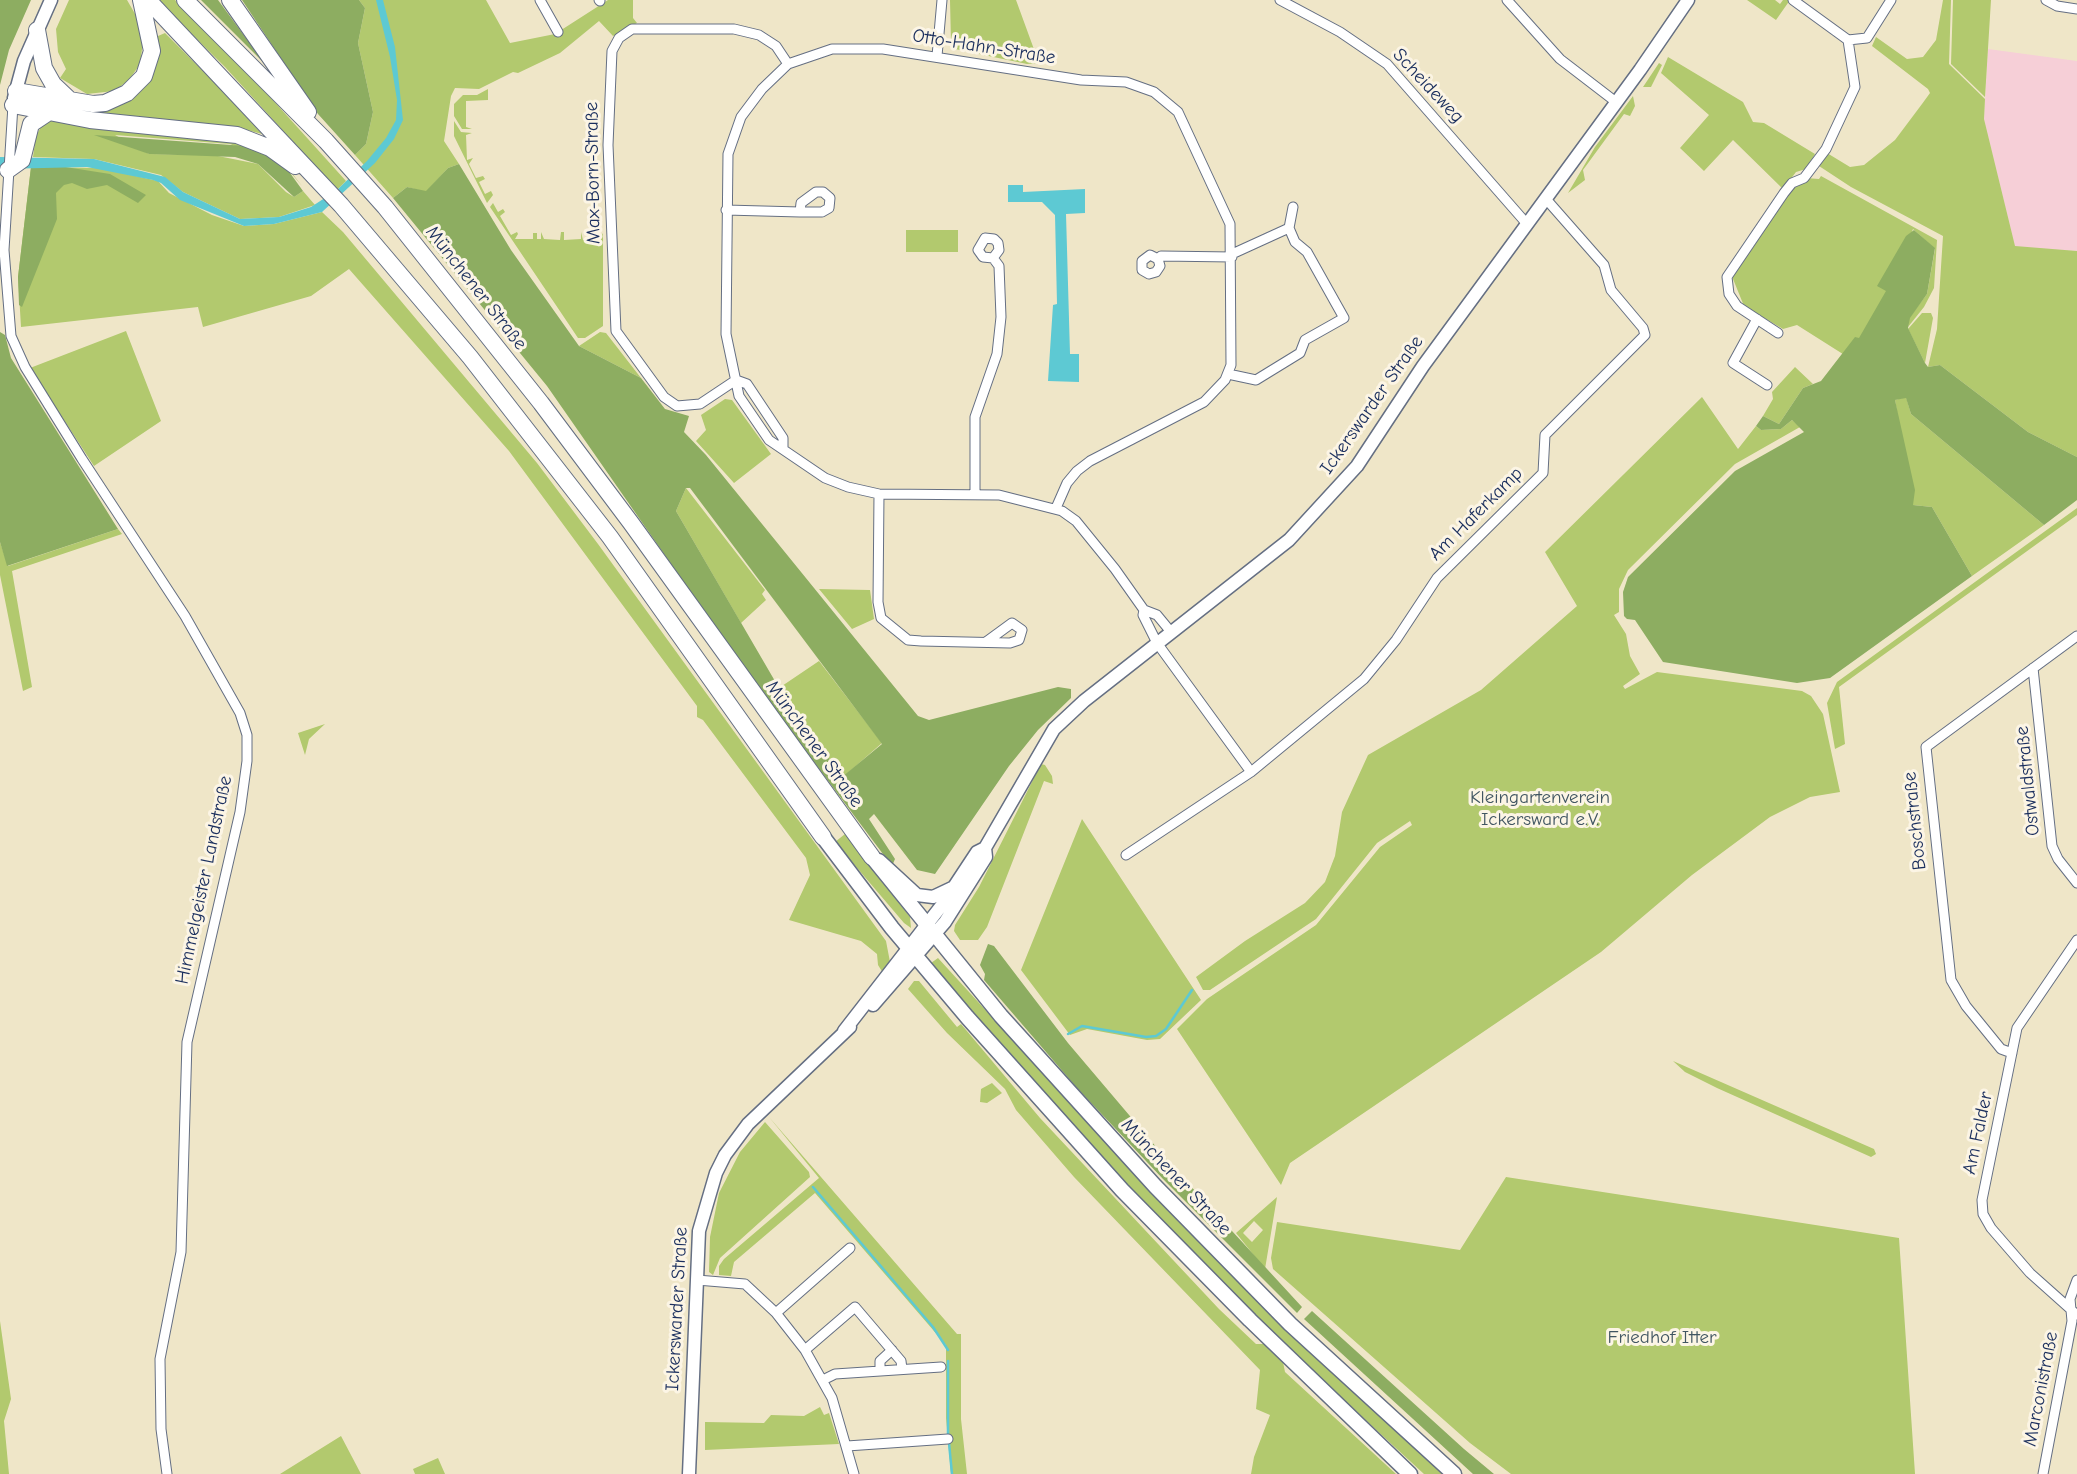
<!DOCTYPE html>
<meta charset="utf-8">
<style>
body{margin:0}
canvas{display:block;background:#efe6c8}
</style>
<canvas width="2077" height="1474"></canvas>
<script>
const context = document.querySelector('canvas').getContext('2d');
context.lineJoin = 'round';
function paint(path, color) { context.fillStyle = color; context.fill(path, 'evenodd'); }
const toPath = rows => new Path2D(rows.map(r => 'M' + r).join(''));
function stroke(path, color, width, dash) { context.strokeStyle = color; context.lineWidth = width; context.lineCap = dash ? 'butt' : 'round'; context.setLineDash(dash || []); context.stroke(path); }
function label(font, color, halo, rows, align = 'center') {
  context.font = font + ' "Comic Neue",sans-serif'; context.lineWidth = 6; context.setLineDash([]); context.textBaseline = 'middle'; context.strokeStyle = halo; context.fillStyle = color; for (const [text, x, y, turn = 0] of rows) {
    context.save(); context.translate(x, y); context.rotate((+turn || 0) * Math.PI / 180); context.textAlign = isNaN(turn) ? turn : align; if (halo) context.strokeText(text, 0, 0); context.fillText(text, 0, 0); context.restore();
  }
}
const built = toPath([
 [1988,49,2077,61,2077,251,2015,247,1984,119]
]);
const green = toPath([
 [69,0,127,0,138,19,143,42,140,64,129,80,114,91,87,94,60,78,66,69,58,52,56,29],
 [157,0,175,0,271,98,346,181,337,190,225,67],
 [359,0,486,0,510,43,555,34,608,0,633,0,633,18,637,23,613,36,599,21,560,53,518,73,513,72,479,89,455,88,451,96,444,141,459,164,448,168,426,192,407,187,393,198,355,155,366,144,373,112,358,43,365,8],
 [950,0,1016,0,1039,63,1027,64,955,49,951,43],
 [1747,0,1775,0,1780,4,1783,0,1790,0,1776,20],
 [1943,0,1951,0,1949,64,1985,99,1984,119,2015,246,2077,251,2077,457,2028,432,1940,365,1928,367,1937,329,1943,236,1851,187,1819,166,1827,153,1850,167,1864,165,1895,140,1922,104,1930,93,1928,89,1872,46,1876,37,1907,59,1923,57,1936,40],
 [1953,0,1991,0,1985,97,1951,64],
 [165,33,214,82,262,134,236,127,102,115,102,110,131,100,146,85,158,59,158,36],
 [1668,57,1743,102,1753,122,1764,123,1815,154,1806,169,1796,172,1783,189,1733,140,1704,171,1680,148,1709,115,1661,73],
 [1659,63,1662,65,1651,87,1643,87],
 [488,89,488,100,466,101,466,127,472,129,462,129,454,116,454,104,463,95,477,95],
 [1633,96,1635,106,1630,116,1624,114,1583,170,1585,180,1568,193,1595,147],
 [51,121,240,141,288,168,302,186,285,166,230,144,115,135,149,154,213,155,258,164,286,192,294,197,303,191,315,205,279,217,240,219,183,192,161,175,94,159,33,157,36,135,40,129,38,124],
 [454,121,461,132,472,133,466,135,467,160,473,158,469,164,476,178,483,176,485,179,479,182,485,194,491,191,493,195,487,203,454,136],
 [31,167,100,168,158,181,169,193,212,215,244,226,274,224,322,212,343,232,537,463,598,544,886,941,890,962,883,973,878,965,877,954,861,941,789,920,810,875,806,858,703,720,697,717,697,706,509,451,349,269,311,296,203,327,198,307,21,327,18,277],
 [1821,176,1937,240,1934,288,1924,307,1908,327,1909,318,1927,294,1935,249,1913,229,1889,292,1861,341,1846,356,1797,325,1783,329,1744,306,1731,274,1793,184,1806,178,1819,179],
 [493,203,498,212,503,209,505,212,500,216,511,235,517,232,518,234,515,239,533,239,533,233,537,233,537,239,541,239,541,232,544,239,560,240,561,232,564,232,564,240,581,239,581,232,583,240,600,239,603,233,603,326,585,338,578,338,490,207],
 [906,230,958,230,958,252,906,252],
 [1922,313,1931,313,1933,318,1925,363,1908,329],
 [126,331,161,421,94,466,30,368],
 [600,332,606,333,641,378,579,346],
 [1795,367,1813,384,1803,388,1779,424,1763,416,1773,399,1772,392],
 [1702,397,1738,449,1756,426,1761,430,1781,429,1792,420,1800,427,1735,464,1628,570,1619,589,1619,612,1614,615,1626,634,1630,656,1640,674,1623,686,1625,689,1657,672,1802,691,1811,696,1823,714,1840,792,1810,797,1770,817,1692,875,1601,952,1290,1163,1281,1185,1177,1029,1207,999,1316,925,1380,847,1412,825,1410,821,1377,843,1316,919,1210,990,1203,990,1196,977,1245,941,1305,903,1325,882,1335,856,1342,812,1368,755,1481,690,1577,606,1545,552],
 [1906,397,1911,414,2044,525,1972,576,1932,507,1913,505,1895,400],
 [725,399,732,400,771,454,734,483,696,441,706,430,701,415],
 [686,488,765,590,762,594,766,600,741,623,676,511],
 [2077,508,2077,515,1839,687,1845,744,1835,749,1827,703,1837,682],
 [118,529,122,534,12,571,32,687,23,691,0,575,0,542,8,566],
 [819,589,870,590,874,619,852,629],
 [819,661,882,743,842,778,779,688],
 [325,724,309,739,305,755,298,733],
 [1041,764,1045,765,1052,776,1053,784,1044,781,987,927,978,940,960,940,954,931,955,925,979,887],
 [1082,819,1201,1000,1160,1039,1147,1040,1087,1029,1070,1035,1021,970],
 [845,834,910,917,911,928,904,923,835,842],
 [938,958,1169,1211,1274,1317,1444,1474,1424,1474,1269,1331,1117,1176,959,997,931,963],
 [914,981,919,981,957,1027,961,1024,1040,1118,1219,1309,1256,1344,1265,1344,1283,1362,1285,1372,1396,1474,1251,1474,1254,1457,1270,1415,1256,1409,1260,1370,1074,1177,1016,1110,1005,1089,947,1033,908,989],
 [1673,1061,1874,1149,1876,1154,1871,1157,1717,1088,1685,1072],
 [992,1083,1002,1093,987,1103,980,1102,981,1089],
 [769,1117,957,1334,961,1334,961,1419,967,1474,951,1474,946,1418,946,1345,815,1193,734,1262,731,1276,719,1275,719,1266,724,1259,819,1178],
 [765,1122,809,1172,810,1177,720,1258,713,1275,709,1272,710,1237,719,1193,740,1152],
 [1506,1177,1899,1238,1915,1474,1511,1474,1470,1443,1273,1269,1271,1258,1277,1222,1460,1250],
 [1277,1197,1265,1269,1236,1233],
 [1254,1221,1263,1230,1252,1242,1243,1233],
 [0,1321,11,1399,4,1421,9,1474,0,1474],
 [820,1407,824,1415,829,1413,839,1444,705,1450,705,1422,764,1423,771,1415,804,1416],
 [341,1436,361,1474,280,1474],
 [438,1458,445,1474,415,1474,413,1469]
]);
const forest = toPath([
 [0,0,31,0,9,50,0,85],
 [201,0,218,0,265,64],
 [242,0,359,0,365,8,358,43,373,112,366,144,355,155,318,114],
 [94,135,245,146,266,153,285,166,303,191,294,197,258,164,235,157,149,154],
 [459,164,511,250,579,346,641,378,665,409,689,416,684,432,706,455,918,716,929,720,1058,687,1071,689,1071,698,1038,730,1009,766,935,874,917,870,874,814,869,819,895,859,892,866,747,673,547,386,393,198,407,187,426,191,448,168],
 [686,488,690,488,882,744,842,777,779,688,676,511],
 [59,166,110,174,146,195,138,203,107,185,87,189,72,183,64,185,56,193,57,219,22,307,19,305,18,277,31,167],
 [1914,230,1935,248,1927,294,1910,318,1908,328,1925,363,1928,367,1940,365,2028,432,2077,457,2077,500,2044,525,1911,414,1906,398,1895,400,1915,490,1913,505,1932,507,1972,576,1830,678,1797,683,1663,662,1635,620,1627,619,1624,616,1623,592,1628,577,1735,471,1804,432,1792,420,1781,429,1761,430,1756,426,1763,416,1779,424,1803,388,1821,381,1855,337,1859,338,1886,291,1877,286,1906,236],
 [0,332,5,335,11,358,118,529,7,566,0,542],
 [988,944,994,946,1068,1043,1174,1168,1302,1307,1297,1313,1163,1179,1077,1088,984,980,985,974,980,965],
 [1312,1311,1464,1449,1494,1474,1473,1474,1304,1319]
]);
const water = toPath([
 [376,0,383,0,395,47,403,120,394,139,375,163,322,212,274,224,244,226,180,200,161,183,153,180,87,167,0,169,0,157,94,159,165,177,183,192,240,219,279,217,311,207,337,190,367,161,386,138,396,120,397,100,390,57],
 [1008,185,1023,185,1023,192,1085,189,1085,213,1066,214,1070,354,1079,354,1079,382,1048,381,1053,305,1057,304,1055,215,1042,202,1008,202]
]);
const stream = toPath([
 [1068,1034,1082,1026,1146,1037,1156,1036,1166,1029,1192,990],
 [813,1187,933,1327,948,1350],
 [948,1436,948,1361],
 [949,1443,952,1474]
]);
const street = toPath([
 [540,0,558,32],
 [599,0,600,1],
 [1280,0,1340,32,1387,64,1527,224],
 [1507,0,1560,59,1616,102],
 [1793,0,1848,40],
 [2046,0,2057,6,2077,9],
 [937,56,942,0],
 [13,105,4,250,11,336,25,367,82,459,185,616,240,713,247,735,247,761,240,812,187,1042,181,1252,160,1359,161,1429,167,1474],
 [726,210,800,212,822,212,829,208,830,198,823,192,816,192,801,203,800,212],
 [1289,228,1293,207],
 [1158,259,1160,266,1156,272,1149,274,1142,270,1142,261,1150,255,1158,259,1161,256,1232,257],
 [1757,319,1733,363,1767,385],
 [1778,333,1737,306,1729,294,1727,277,1784,193,1792,183,1804,178,1826,149,1855,87,1848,40,1867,38,1891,0],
 [1228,374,1256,380,1300,353,1305,340,1344,318,1307,252,1295,242,1289,228,1232,254],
 [736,380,700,404,677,406,664,397,616,331,608,145,612,51,619,38,632,29,734,29,759,35,776,46,788,64],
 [736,380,747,384,783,438,783,447],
 [975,493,975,417,997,354,1001,317,999,266,993,258,983,257,978,250,985,238,994,239,998,243,999,250,993,258],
 [879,494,878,602,881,618,908,640,921,641,1010,643,1019,640,1022,630,1012,623,986,642],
 [1056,508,1067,483,1077,471,1090,461,1204,402,1225,380,1231,365,1230,224,1178,112,1154,92,1126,82,1081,80,883,49,832,49,788,64,762,89,741,117,728,154,726,334,739,396,769,440,825,478,848,487,879,494,999,495,1062,511,1076,521,1115,569,1144,610,1143,615,1157,643,1251,772,1364,679,1396,640,1437,578,1543,473,1545,435,1645,335,1643,328,1611,290,1604,265,1546,199],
 [1144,610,1157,615,1171,632],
 [2033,668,2052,846,2058,859,2077,883],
 [1126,855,1251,772],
 [2077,940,2017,1028,1982,1200,1983,1214,1991,1228,2030,1273,2077,1315],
 [2012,1053,2001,1049,1966,1006,1951,980,1926,747,2077,636],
 [697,1280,745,1284,776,1313,805,1350,832,1398,854,1474],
 [776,1313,850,1248],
 [805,1350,855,1307,901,1361,902,1369],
 [880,1370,880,1361,892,1350],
 [823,1380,835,1374,941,1367],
 [847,1446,948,1439],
 [2043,1474,2072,1321,2070,1299,2077,1280]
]);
const secondary = toPath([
 [14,98,24,61,51,0],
 [879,860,917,895,933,897,952,888],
 [873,1005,945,922,986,857,985,848],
 [844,1031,942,905,977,852,985,848,1054,729,1084,701,1289,540,1357,466,1423,366,1640,70,1688,0],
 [689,1474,699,1231,716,1173,725,1155,748,1124,850,1027]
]);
const primary = toPath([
 [823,837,892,928,967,1017,1122,1190,1250,1320,1410,1474],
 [872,857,1001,1016,1155,1186,1290,1324,1454,1474]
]);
const highway = toPath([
 [148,0,341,205,470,357,610,537,823,837],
 [185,0,326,141,385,207,541,403,631,523,872,857],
 [230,0,308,112],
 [37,30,44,68,53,84,72,102],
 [16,91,93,104,105,103,127,93,144,76,152,51,141,0],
 [13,105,90,120,237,135,270,148,295,166],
 [8,170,22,160,31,124,49,112]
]);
const streetNames = [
 ["Otto-Hahn-Straße",984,47,9],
 ["Scheideweg",1428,86,47],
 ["Max-Born-Straße",593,173,-91],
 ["Münchener Straße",476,288,52],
 ["Ickerswarder Straße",1372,405,-55],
 ["Am Haferkamp",1476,514,-45],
 ["Münchener Straße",814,744,54],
 ["Ostwaldstraße",2028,781,-96],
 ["Boschstraße",1915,821,-96],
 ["Himmelgeister Landstraße",204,880,-78],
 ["Am Falder",1978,1133,-78],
 ["Münchener Straße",1176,1177,47],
 ["Ickerswarder Straße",677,1309,-87],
 ["Marconistraße",2041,1389,-79]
];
const parkNames = [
 ["Kleingartenverein",1540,798],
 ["Ickersward e.V.",1540,820],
 ["Friedhof Itter",1662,1338]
];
paint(built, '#f6cfd7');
paint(green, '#b2c96e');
paint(forest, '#8dad61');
paint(water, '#5dc9d3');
stroke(stream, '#5dc9d3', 2.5);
stroke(street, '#656f83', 11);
stroke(secondary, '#656f83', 15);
stroke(primary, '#656f83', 17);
stroke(highway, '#656f83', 18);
stroke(street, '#fff', 9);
stroke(secondary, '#fff', 12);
stroke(primary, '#fff', 14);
stroke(highway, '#fff', 16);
label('19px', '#1b2f5e', '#fcf5e5', streetNames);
label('19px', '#415662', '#fcf5e5', parkNames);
</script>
